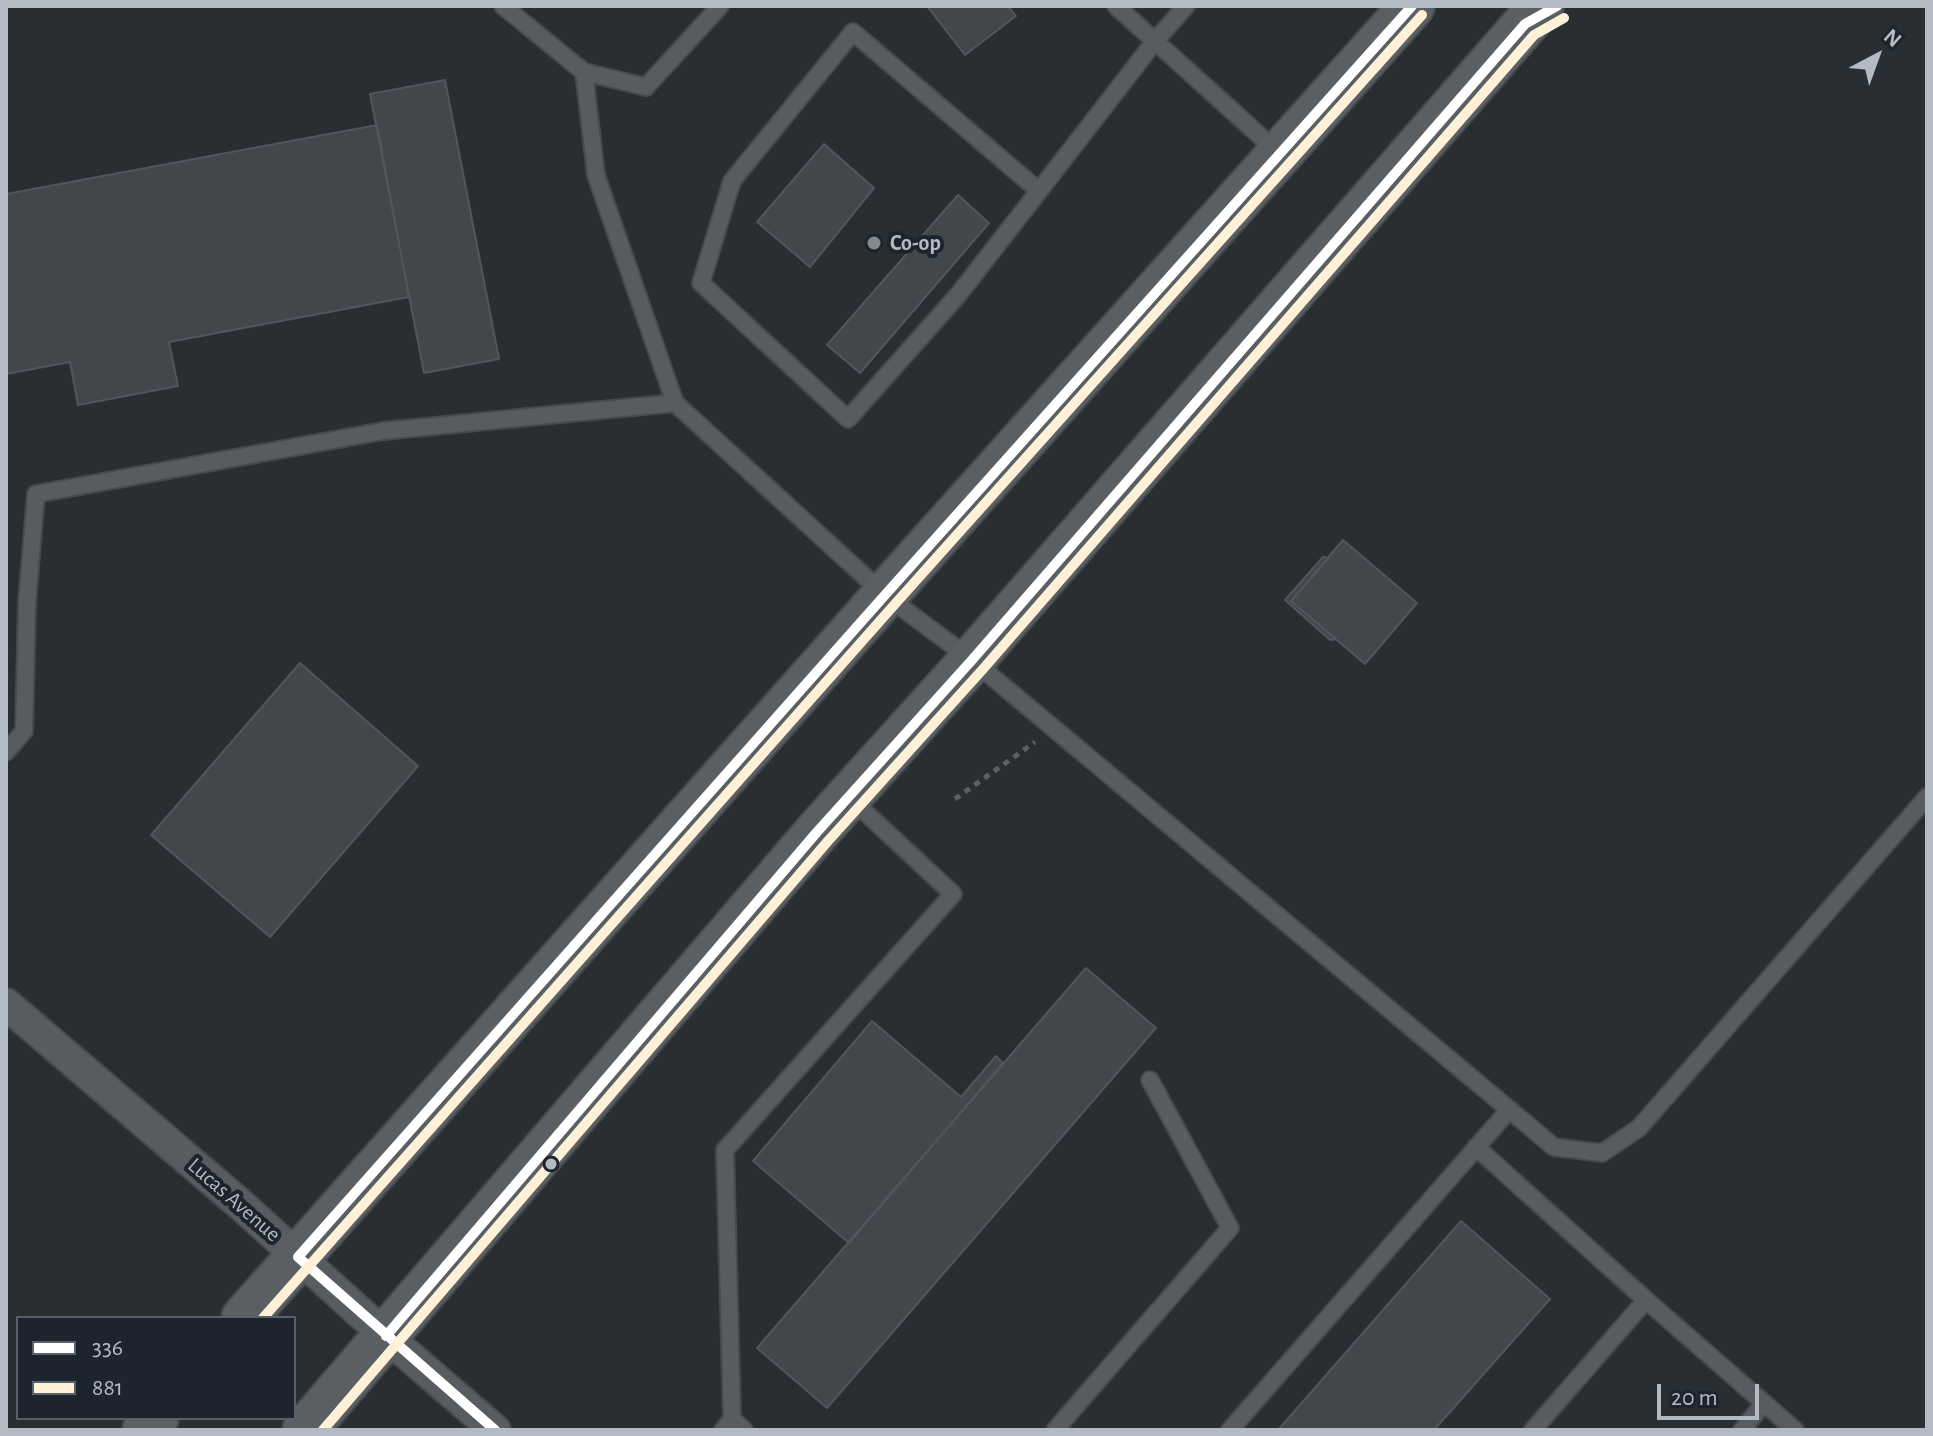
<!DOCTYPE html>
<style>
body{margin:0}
#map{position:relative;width:1933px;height:1436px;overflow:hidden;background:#292e33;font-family:"Alegreya Sans",sans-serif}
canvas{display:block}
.frame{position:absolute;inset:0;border:8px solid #b2bbc4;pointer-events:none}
.legend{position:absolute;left:16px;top:1316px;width:280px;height:104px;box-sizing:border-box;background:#1c252d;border:2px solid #586169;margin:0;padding:10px 14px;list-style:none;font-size:24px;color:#b2bbc4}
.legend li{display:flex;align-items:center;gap:16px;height:40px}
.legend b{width:40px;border:2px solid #586169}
.north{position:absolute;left:1837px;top:16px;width:80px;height:80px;-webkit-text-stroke:6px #1c252d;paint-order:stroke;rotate:41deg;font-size:22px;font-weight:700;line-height:32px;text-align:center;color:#b2bbc4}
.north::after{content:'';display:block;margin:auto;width:28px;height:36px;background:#b2bbc4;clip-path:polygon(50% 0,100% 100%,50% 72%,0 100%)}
.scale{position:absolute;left:1657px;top:1384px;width:102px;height:36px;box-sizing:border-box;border:4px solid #b2bbc4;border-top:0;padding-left:10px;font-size:24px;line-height:28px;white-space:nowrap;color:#b2bbc4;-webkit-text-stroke:6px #1c252d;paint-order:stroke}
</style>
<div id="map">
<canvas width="1933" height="1436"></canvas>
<div class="frame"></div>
<ul class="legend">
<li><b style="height:10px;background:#fff"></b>336</li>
<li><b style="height:10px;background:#fff0d8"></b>881</li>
</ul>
<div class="north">N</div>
<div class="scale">20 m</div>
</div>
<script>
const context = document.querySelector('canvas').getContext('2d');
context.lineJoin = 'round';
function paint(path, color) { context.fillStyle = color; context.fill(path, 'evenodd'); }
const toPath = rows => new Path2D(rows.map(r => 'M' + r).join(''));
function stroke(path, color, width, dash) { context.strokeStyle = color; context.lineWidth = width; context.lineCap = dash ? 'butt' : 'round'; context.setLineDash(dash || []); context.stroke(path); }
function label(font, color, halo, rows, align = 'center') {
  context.font = font + ' "Alegreya Sans",sans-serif'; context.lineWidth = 8; context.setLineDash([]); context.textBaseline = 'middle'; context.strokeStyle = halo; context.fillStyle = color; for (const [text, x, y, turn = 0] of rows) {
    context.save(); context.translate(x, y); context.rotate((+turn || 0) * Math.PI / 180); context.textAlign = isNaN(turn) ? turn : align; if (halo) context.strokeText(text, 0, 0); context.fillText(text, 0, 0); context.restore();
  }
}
const building = toPath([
 [927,6,1008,6,1016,16,965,55,927,6],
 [445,80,499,359,424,373,370,94,445,80],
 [377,125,409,297,169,342,178,386,78,405,70,362,6,374,6,194,377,125],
 [824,144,874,188,810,267,757,222,824,144],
 [958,195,989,223,860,373,827,345,958,195],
 [1343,540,1417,603,1365,664,1291,601,1343,540],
 [1323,557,1329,558,1291,601,1336,639,1330,640,1285,600,1323,557],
 [300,663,418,766,270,937,151,835,300,663],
 [1086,968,1156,1028,827,1408,757,1348,1086,968],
 [872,1021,961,1097,996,1056,1003,1063,849,1243,753,1161,872,1021],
 [1461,1221,1550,1299,1434,1430,1278,1430,1461,1221]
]);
const path = toPath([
 [955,799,1035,742]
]);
const service = toPath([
 [503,6,584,72,596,175,675,403,885,595,972,660,1554,1147,1602,1153,1639,1128,1927,797],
 [1186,6,1155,41,1280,154],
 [584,72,646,87,720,6],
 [1039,191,853,32,732,181,701,283,848,419,958,295,1039,191,1155,41,1116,6],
 [6,752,24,731,27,603,36,494,383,431,675,403],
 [1476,1147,1646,1300],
 [732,1419,744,1430],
 [723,1430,732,1419,725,1150,953,894,850,798],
 [1055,1430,1230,1228,1150,1080],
 [1230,1430,1509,1110],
 [1533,1430,1646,1300,1764,1403],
 [1742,1430,1764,1403,1795,1430]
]);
const minor = toPath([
 [6,1004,240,1204,386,1336,495,1430]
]);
const primary = toPath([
 [244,1318,885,595,1412,6],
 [145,1430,156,1418],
 [305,1430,817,832,972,660,1541,6]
]);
const bus1 = toPath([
 [386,1336,817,832,972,660,1525,24,1557,6],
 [495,1430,298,1257,885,595,1412,6]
]);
const bus2 = toPath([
 [263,1318,895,604,1422,15],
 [323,1430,828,841,983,669,1534,35,1564,18]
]);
const markers = [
 [874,243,8,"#828a91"],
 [551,1164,7,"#b2bbc4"]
];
const poiNames = [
 ["Co-op",890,243]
];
const streetNames = [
 ["Lucas Avenue",234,1200,41]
];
paint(building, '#42474b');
stroke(building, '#50565b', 2);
stroke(service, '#464a4e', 20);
stroke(minor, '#464a4e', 34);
stroke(primary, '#464b50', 48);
stroke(path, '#5c6166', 5, [6, 6]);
stroke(service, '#585c61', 16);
stroke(minor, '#585c61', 30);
stroke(primary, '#5a5f63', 44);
stroke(bus1, '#fff', 10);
stroke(bus2, '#fff0d8', 10);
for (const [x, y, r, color] of markers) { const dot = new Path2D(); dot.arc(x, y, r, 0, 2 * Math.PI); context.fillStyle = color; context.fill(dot); stroke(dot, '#1c252d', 3); }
label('bold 22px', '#b2bbc4', '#1c252d', poiNames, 'left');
label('22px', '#b2bbc4', '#1c252d', streetNames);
</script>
